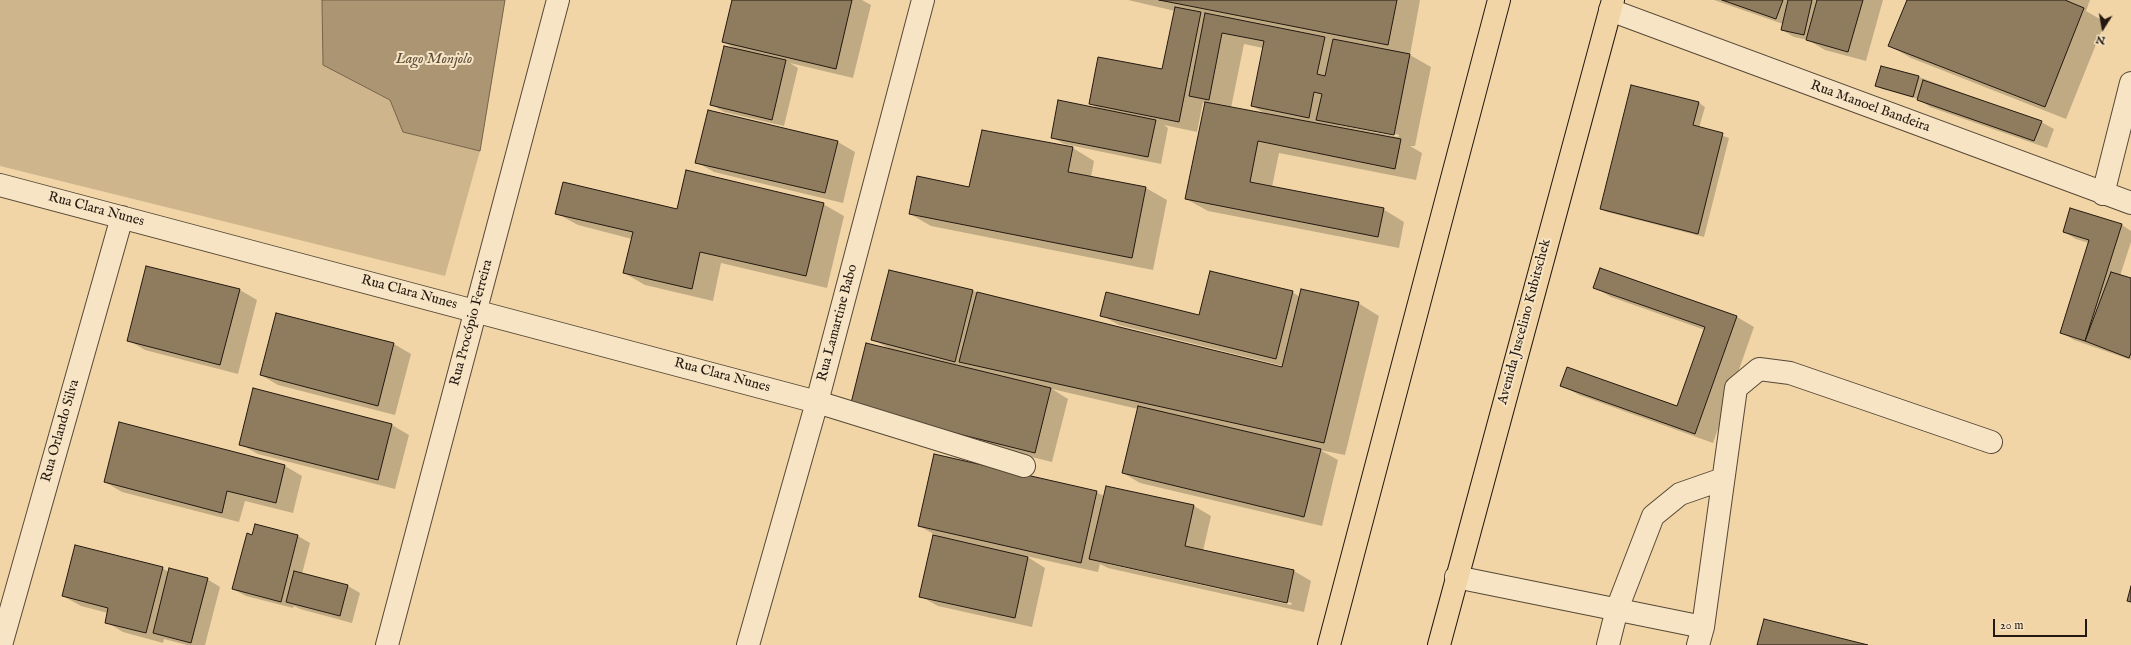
<!DOCTYPE html>
<meta charset="utf-8">
<style>
body{margin:0}
#map{position:relative;width:2131px;height:645px;overflow:hidden;background:#f1d5a6;font-family:"IM FELL English",serif}
canvas{display:block}
.north{position:absolute;left:2083px;top:8px;width:40px;height:40px;-webkit-text-stroke:3px #f6e4c5;paint-order:stroke;rotate:191deg;font-size:11px;font-weight:700;line-height:16px;text-align:center;color:#241910}
.north::after{content:'';display:block;margin:auto;width:14px;height:18px;background:#241910;clip-path:polygon(50% 0,100% 100%,50% 72%,0 100%)}
.scale{position:absolute;left:1993px;top:619px;width:94px;height:18px;box-sizing:border-box;border:2px solid #241910;border-top:0;padding-left:5px;font-size:12px;line-height:14px;white-space:nowrap;color:#241910;-webkit-text-stroke:3px #f6e4c5;paint-order:stroke}
</style>
<div id="map">
<canvas width="2131" height="645"></canvas>
<div class="north">N</div>
<div class="scale">20 m</div>
</div>
<script>
const context = document.querySelector('canvas').getContext('2d');
context.lineJoin = 'round';
function paint(path, color) { context.fillStyle = color; context.fill(path, 'evenodd'); }
const toPath = rows => new Path2D(rows.map(r => 'M' + r).join(''));
function stroke(path, color, width, dash) { context.strokeStyle = color; context.lineWidth = width; context.lineCap = dash ? 'butt' : 'round'; context.setLineDash(dash || []); context.stroke(path); }
function label(font, color, halo, rows, align = 'center') {
  context.font = font + ' "IM FELL English",serif'; context.lineWidth = 4; context.setLineDash([]); context.textBaseline = 'middle'; context.strokeStyle = halo; context.fillStyle = color; for (const [text, x, y, turn = 0] of rows) {
    context.save(); context.translate(x, y); context.rotate((+turn || 0) * Math.PI / 180); context.textAlign = isNaN(turn) ? turn : align; if (halo) context.strokeText(text, 0, 0); context.fillText(text, 0, 0); context.restore();
  }
}
const green = toPath([
 [0,0,322,0,323,65,390,100,403,132,480,151,445,276,0,166]
]);
const water = toPath([
 [322,0,505,0,480,151,403,132,390,100,323,65,322,0]
]);
const shadow = toPath([
 [733,0,862,0,871,5,853,78,790,63,798,68,784,126,724,112,712,105,736,49,723,42],
 [1128,0,1420,0,1410,55,1431,67,1415,146,1410,146,1422,153,1416,180,1279,153,1272,187,1383,209,1404,222,1399,248,1208,211,1186,199,1205,104,1203,102,1197,132,1164,125,1168,128,1161,164,1064,144,1052,137,1100,109,1090,104,1163,70,1175,11],
 [1244,44,1263,48,1252,106,1266,114,1231,108],
 [1339,123,1399,135,1398,137,1339,125],
 [1714,0,1883,0,1866,61,1825,50,1808,40,1794,37,1782,30,1783,24],
 [1908,0,2090,0,2086,11,2105,22,2066,119,1911,58,1890,46],
 [1881,67,1919,77,2041,122,2054,129,2047,148,1930,107,1918,99,1882,89,1876,85],
 [1699,103,1705,107,1699,128,1729,138,1704,237,1607,212,1601,209],
 [983,131,1073,148,1094,161,1091,177,1146,188,1167,200,1153,270,931,226,910,214,970,188],
 [838,142,855,152,843,203,714,172,696,162],
 [823,204,844,216,827,288,721,263,713,301,645,285,624,273,632,239,578,225,556,213],
 [2071,210,2122,225,2131,231,2131,242,2120,276,2131,279,2131,360,2074,340,2062,333,2089,243,2076,239,2064,232],
 [1600,269,1737,317,1754,327,1713,443,1579,395,1561,385,1677,407,1705,330,1611,297,1594,287],
 [240,290,257,300,238,374,145,350,128,340],
 [973,291,1283,368,1283,366,1119,325,1101,315,1200,316,1292,292,1300,297,1358,303,1379,316,1345,455,1320,450,1338,460,1322,526,1140,483,1123,473,1138,409,1052,389,1068,399,1052,462,869,417,890,349,872,339],
 [394,344,411,354,395,415,278,385,261,375],
 [254,390,392,425,409,435,395,489,258,454,240,444],
 [120,424,285,466,302,476,293,513,245,501,239,522,122,492,105,482],
 [1107,487,1194,506,1211,516,1203,551,1294,571,1311,581,1304,612,1108,568,1100,564,1098,572,1026,556,1045,568,1032,627,938,606,920,596,939,537,919,526,1096,492,1104,496],
 [1108,562,1292,603,1291,605,1108,564],
 [256,525,298,536,310,543,302,574,348,586,360,593,352,623,300,609,294,606,293,608,246,596,233,589],
 [162,568,169,572,207,579,220,587,205,645,187,645,164,639,163,643,123,632,106,622,108,613,81,606,63,596]
]);
const building = toPath([
 [732,0,852,0,836,69,722,42,732,0],
 [1159,0,1397,0,1388,45,1159,0],
 [1722,0,1783,0,1776,19,1722,0],
 [1788,0,1812,0,1804,35,1781,30,1788,0],
 [1817,0,1863,0,1848,52,1806,40,1817,0],
 [1907,0,2065,0,2084,8,2045,107,1888,46,1907,0],
 [1175,7,1201,12,1179,122,1089,104,1098,57,1162,69,1175,7],
 [1205,13,1325,37,1317,74,1325,76,1333,39,1410,54,1394,135,1316,120,1322,94,1314,92,1309,118,1251,106,1264,41,1222,33,1209,100,1189,96,1205,13],
 [724,46,786,60,772,120,710,105,724,46],
 [1881,66,1919,76,1913,97,1875,86,1881,66],
 [1923,80,2042,121,2034,141,1917,100,1923,80],
 [1631,85,1699,102,1693,125,1723,133,1698,234,1600,209,1631,85],
 [1058,100,1156,120,1148,157,1051,138,1058,100],
 [1205,102,1401,139,1395,169,1258,141,1250,182,1384,208,1378,237,1185,199,1205,102],
 [708,110,838,141,825,193,695,163,708,110],
 [982,130,1073,147,1068,172,1146,187,1132,258,909,214,917,176,969,187,982,130],
 [686,170,824,203,806,276,700,252,692,289,623,273,633,232,555,214,563,182,677,209,686,170],
 [2070,208,2122,224,2085,341,2060,333,2089,240,2063,232,2070,208],
 [146,266,240,289,220,365,127,341,146,266],
 [1600,268,1737,316,1695,434,1560,386,1567,367,1677,406,1705,327,1593,288,1600,268],
 [889,270,973,290,955,362,871,340,889,270],
 [1210,271,1293,291,1276,359,1100,316,1106,292,1199,315,1210,271],
 [2111,272,2131,278,2131,353,2129,358,2085,341,2111,272],
 [1301,289,1359,302,1324,443,959,362,977,292,1282,367,1301,289],
 [276,313,394,343,378,406,260,375,276,313],
 [866,343,1051,388,1035,453,850,407,866,343],
 [253,388,392,424,378,480,239,445,253,388],
 [1138,406,1321,449,1304,517,1122,473,1138,406],
 [119,422,285,465,276,503,227,491,222,513,104,482,119,422],
 [934,454,1097,491,1081,563,918,526,934,454],
 [1106,486,1194,505,1185,546,1294,570,1287,603,1089,559,1106,486],
 [255,524,298,535,281,602,232,589,247,533,252,535,255,524],
 [933,535,1028,557,1015,618,919,597,933,535],
 [75,545,163,567,146,633,105,623,108,608,62,596,75,545],
 [169,568,208,578,191,643,153,633,169,568],
 [294,571,348,585,340,616,286,602,294,571],
 [2131,586,2131,602,2127,601,2131,586],
 [1764,619,1868,645,1757,645,1764,619]
]);
const minor = toPath([
 [1610,10,2131,203],
 [0,185,817,402,1024,466],
 [2103,194,2131,83],
 [1456,577,1703,627],
 [1,645,122,217],
 [387,645,558,0],
 [748,645,817,402,923,0],
 [1608,645,1617,609,1653,516,1680,494,1723,479],
 [1698,645,1703,627,1736,388,1759,369,1790,373,1991,442]
]);
const major = toPath([
 [1329,645,1499,0],
 [1439,645,1613,0]
]);
const streetNames = [
 ["Rua Manoel Bandeira",1870,107,20],
 ["Rua Clara Nunes",96,210,15],
 ["Rua Clara Nunes",409,293,15],
 ["Avenida Juscelino Kubitschek",1525,322,-75],
 ["Rua Procópio Ferreira",472,323,-75],
 ["Rua Lamartine Babo",838,323,-75],
 ["Rua Clara Nunes",722,376,15],
 ["Rua Orlando Silva",61,431,-74]
];
const waterNames = [
 ["Lago Monjolo",434,60]
];
paint(green, '#ceb58c');
paint(water, '#ab9573');
stroke(water, '#75634b', 1);
paint(shadow, '#0003');
paint(building, '#8f7b5e');
stroke(building, '#241910', 1);
stroke(minor, '#574836', 24);
stroke(major, '#241910', 24);
stroke(minor, '#f6e4c5', 22);
stroke(major, '#f1d5a6', 22);
label('14px', '#241910', '#f6e4c5', streetNames);
label('italic 15px', '#5a4b38', '#f6e4c5', waterNames);
</script>
